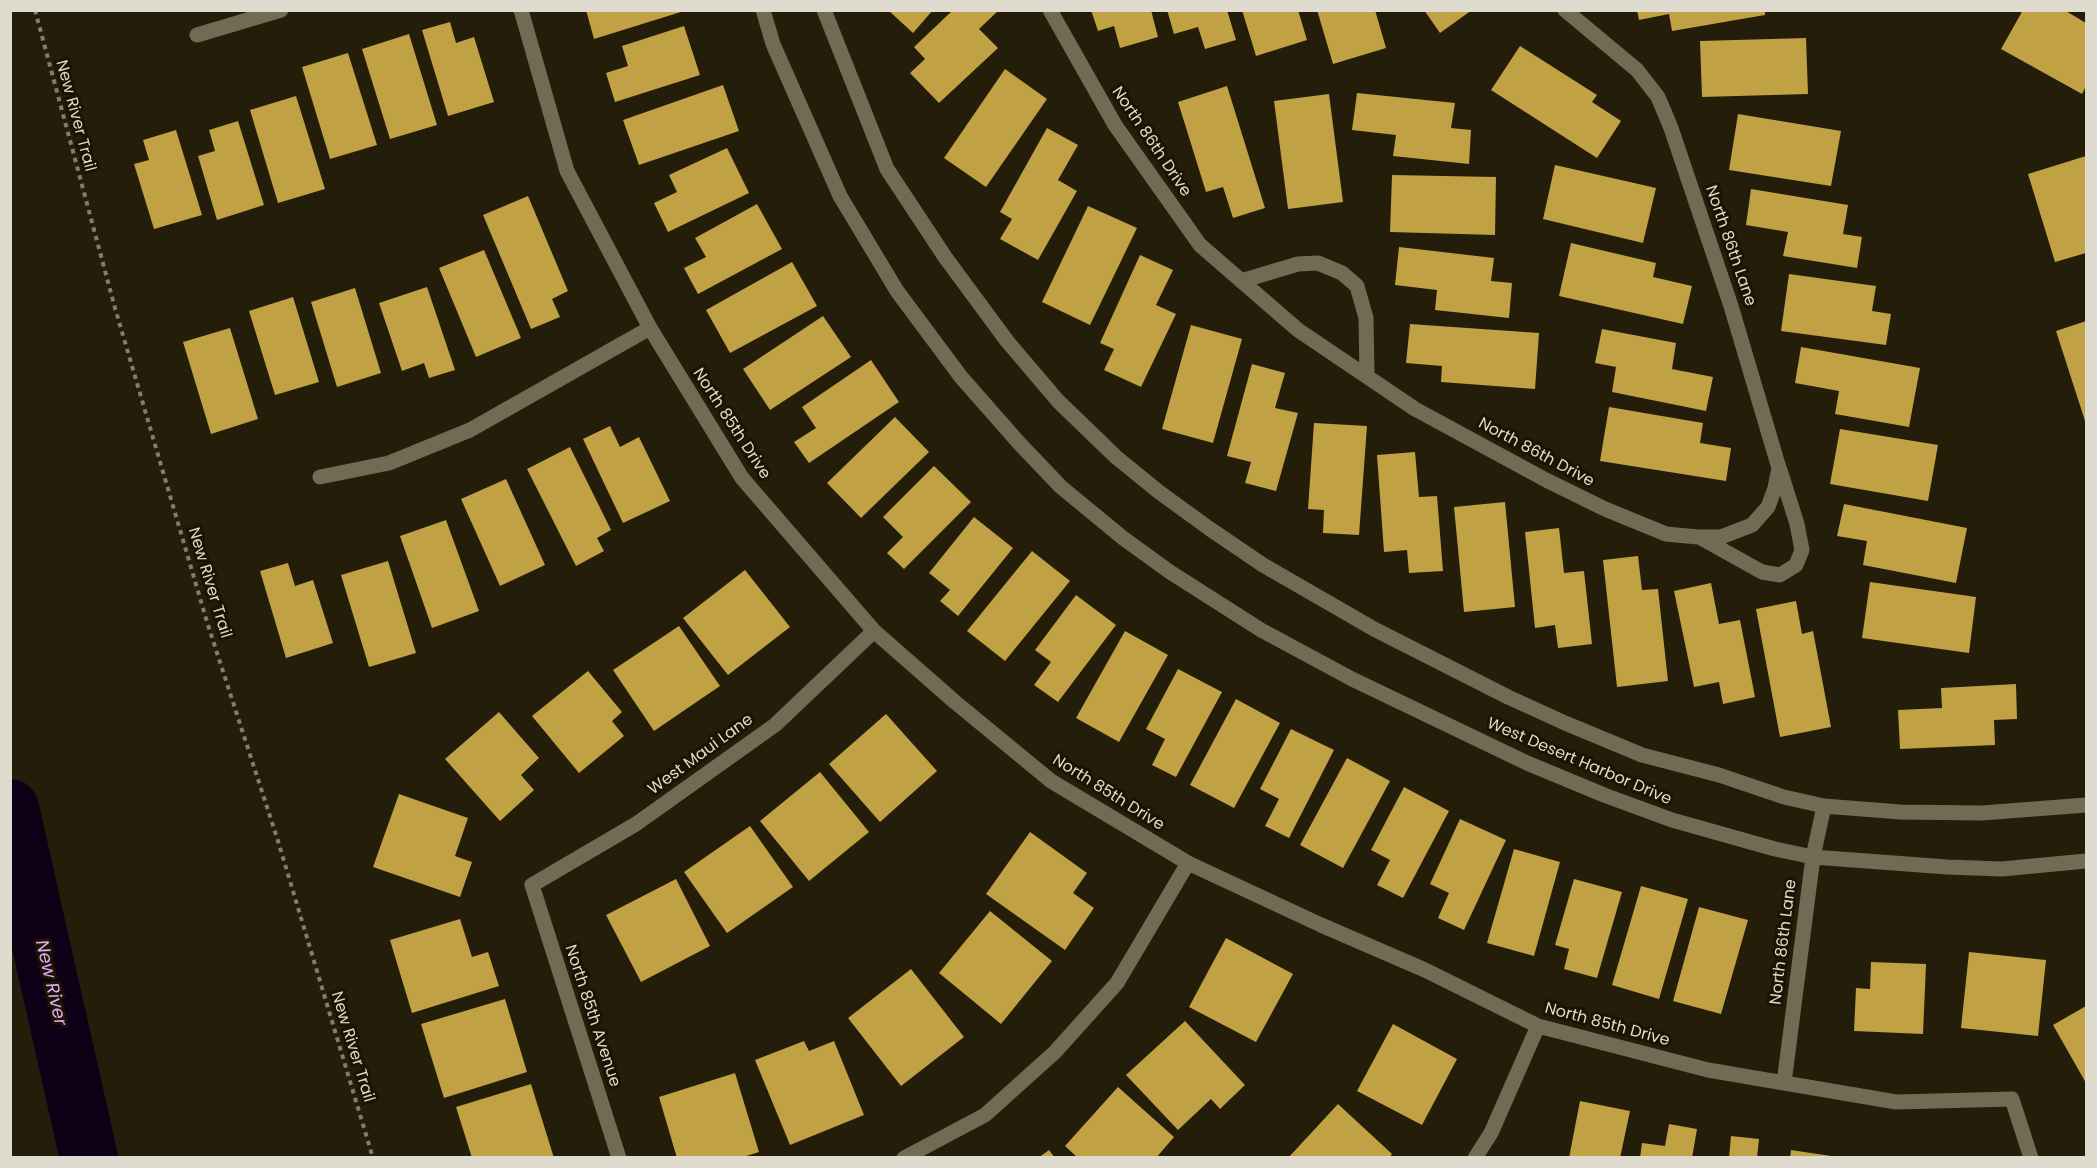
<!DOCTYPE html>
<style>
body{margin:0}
#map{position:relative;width:2097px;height:1168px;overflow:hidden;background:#241d09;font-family:Poppins,sans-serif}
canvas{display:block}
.frame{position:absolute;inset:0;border:12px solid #dfdbce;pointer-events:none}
</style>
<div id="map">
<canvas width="2097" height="1168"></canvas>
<div class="frame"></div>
</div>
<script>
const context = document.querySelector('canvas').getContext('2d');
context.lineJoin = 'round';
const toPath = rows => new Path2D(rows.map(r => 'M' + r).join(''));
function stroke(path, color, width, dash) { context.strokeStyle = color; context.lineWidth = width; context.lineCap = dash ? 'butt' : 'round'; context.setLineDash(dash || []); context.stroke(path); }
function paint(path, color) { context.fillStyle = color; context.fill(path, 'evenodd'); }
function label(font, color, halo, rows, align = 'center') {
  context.font = font + ' Poppins,sans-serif'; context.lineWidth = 6; context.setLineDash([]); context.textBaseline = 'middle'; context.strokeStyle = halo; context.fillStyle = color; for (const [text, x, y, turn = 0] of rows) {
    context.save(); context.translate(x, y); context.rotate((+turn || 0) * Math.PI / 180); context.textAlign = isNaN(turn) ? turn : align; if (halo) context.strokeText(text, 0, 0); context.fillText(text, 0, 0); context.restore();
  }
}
const river = toPath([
 [10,808,89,1158]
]);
const building = toPath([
 [586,10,684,10,684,11,594,39],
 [888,10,933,10,913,33],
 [953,10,999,10,979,29,998,48,939,103,910,73,925,59,914,47],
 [1091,10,1151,10,1158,37,1120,48,1114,26,1098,31],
 [1167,10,1227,10,1236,40,1205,49,1198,27,1174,34],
 [1242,10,1298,10,1307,40,1256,56],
 [1317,10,1375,10,1386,48,1333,64],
 [1424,10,1472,10,1440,33],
 [1637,10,1765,10,1765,15,1672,31,1669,14,1639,20],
 [2023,10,2064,10,2086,23,2086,86,2082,94,2001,49],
 [450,22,456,43,474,37,494,102,448,116,422,30],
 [684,26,700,75,615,102,606,73,628,66,622,46],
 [409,34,437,125,390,139,362,49],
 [1806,38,1808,94,1702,97,1700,41],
 [1520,46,1597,95,1592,102,1621,121,1597,158,1491,90],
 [348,53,377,145,330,159,302,67],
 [1005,69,1047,99,986,187,944,158],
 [723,85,739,131,639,165,623,120],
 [1227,86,1265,208,1233,218,1223,187,1206,192,1178,102],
 [1357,93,1455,103,1451,128,1471,130,1469,164,1393,156,1396,135,1352,130],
 [1329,94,1343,202,1288,209,1274,101],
 [296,96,325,189,278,203,250,110],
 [1738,114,1841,131,1831,186,1729,170],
 [238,121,264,205,217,220,198,156,215,151,209,130],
 [1047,128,1078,145,1058,180,1077,191,1038,260,1000,239,1012,219,1000,212],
 [176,130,202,215,154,229,134,164,149,160,143,140],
 [727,148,749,193,668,232,654,203,677,192,669,175],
 [2086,156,2086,253,2055,262,2028,174],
 [1555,165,1656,188,1643,243,1543,219],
 [1392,175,1496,177,1495,235,1390,232],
 [1751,189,1848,205,1843,234,1862,237,1857,268,1783,256,1788,232,1746,225],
 [528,196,568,291,552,299,560,317,531,329,483,215],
 [757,204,782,249,698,294,684,268,706,257,695,238],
 [1088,206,1137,228,1090,325,1042,302],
 [1571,243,1656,263,1653,277,1692,286,1683,324,1559,296],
 [1399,247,1494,258,1491,281,1512,283,1509,318,1435,310,1437,290,1395,285],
 [484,250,521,338,476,357,439,268],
 [1140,255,1173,270,1156,305,1176,314,1141,387,1104,370,1114,349,1100,343],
 [792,262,817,306,730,353,706,310],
 [1789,274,1876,286,1872,311,1891,314,1886,345,1781,331],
 [427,287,455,370,429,378,424,363,402,371,379,303],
 [355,288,381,373,337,387,311,302],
 [293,297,319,382,275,395,249,311],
 [823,316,851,357,770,410,743,369],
 [2086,321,2086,424,2056,331],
 [1410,324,1539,333,1535,389,1441,382,1442,366,1406,363],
 [1191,325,1242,339,1213,443,1162,429],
 [230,328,258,419,211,434,183,342],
 [1602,329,1676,343,1672,369,1713,377,1706,411,1612,392,1616,367,1595,363],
 [1801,347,1920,368,1909,427,1835,414,1839,391,1795,383],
 [871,360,899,402,809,463,794,442,816,428,802,407],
 [1252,364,1285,373,1275,408,1298,413,1276,491,1245,483,1251,462,1227,456],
 [1609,407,1703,423,1700,443,1731,448,1726,481,1600,461],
 [895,417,929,452,861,518,827,483],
 [1314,423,1367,426,1359,535,1323,533,1324,510,1308,509],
 [610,426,620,447,639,437,670,501,623,523,583,439],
 [1840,429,1938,445,1928,501,1830,484],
 [570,447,611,530,597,538,604,551,576,566,527,469],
 [1415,452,1419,497,1437,496,1443,571,1409,573,1407,550,1384,552,1377,455],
 [934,466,971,502,904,569,887,553,903,537,883,517],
 [506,479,545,565,500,586,461,499],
 [1505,502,1515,607,1464,612,1454,507],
 [1844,504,1967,528,1956,583,1863,565,1867,541,1837,536],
 [974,517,1013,548,958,616,940,601,950,590,929,573],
 [446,520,479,611,432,628,400,536],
 [1559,528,1564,573,1584,571,1592,644,1558,648,1555,625,1535,628,1525,532],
 [1032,551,1070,581,1005,661,967,631],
 [1638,556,1642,590,1658,589,1668,681,1617,687,1603,560],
 [388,561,416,653,369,667,341,575],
 [288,563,295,586,313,580,333,643,286,658,260,571],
 [745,570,790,627,728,675,683,618],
 [1870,582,1976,597,1969,653,1862,638],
 [1711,583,1719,624,1740,620,1755,697,1723,704,1719,682,1694,687,1674,591],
 [1076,595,1116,625,1058,702,1034,685,1051,662,1035,650],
 [1796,601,1802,634,1813,631,1831,727,1780,737,1756,609],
 [679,626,720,686,654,731,613,670],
 [1125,631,1168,655,1119,742,1076,718],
 [1178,669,1222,692,1176,777,1152,765,1165,739,1146,729],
 [588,671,622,712,612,721,624,736,579,773,532,716],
 [2016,684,2017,719,1994,720,1995,745,1900,749,1898,710,1942,708,1941,688],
 [1236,699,1280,723,1234,808,1190,785],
 [499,712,539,758,521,775,534,790,500,821,445,759],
 [886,714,937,771,880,822,829,764],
 [1291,729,1334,750,1289,838,1265,826,1279,799,1260,789],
 [1347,758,1390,781,1343,868,1300,845],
 [820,772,869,832,809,881,760,821],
 [1404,787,1449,811,1403,898,1377,885,1390,860,1371,850],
 [399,794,468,818,455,856,472,862,460,897,373,867],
 [1460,819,1506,840,1464,930,1438,918,1449,893,1430,884],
 [750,826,793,887,727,933,684,872],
 [1030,832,1087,873,1073,893,1094,908,1065,950,986,894],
 [1514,849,1560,862,1534,956,1487,943],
 [676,879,710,946,641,982,606,915],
 [1574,879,1622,892,1597,978,1564,969,1569,949,1555,945],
 [1641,886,1688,899,1659,999,1612,985],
 [1699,907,1748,920,1721,1014,1673,1001],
 [990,911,1052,961,1001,1024,939,973],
 [460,919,472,957,488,952,499,986,412,1013,390,940],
 [1226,938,1293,974,1256,1042,1189,1007],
 [1969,952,2046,960,2038,1036,1961,1028],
 [1871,962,1926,964,1923,1034,1854,1031,1856,988,1870,989],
 [911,969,964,1037,901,1086,848,1018],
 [505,999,527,1072,444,1098,421,1024],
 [2086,1006,2086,1083,2053,1025],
 [1185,1021,1245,1085,1220,1109,1211,1099,1178,1130,1126,1075],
 [1393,1024,1457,1059,1422,1125,1357,1091],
 [804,1041,809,1051,834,1041,864,1115,790,1145,755,1060],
 [735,1073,759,1152,740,1158,677,1158,659,1097],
 [531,1084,554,1158,472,1158,456,1107],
 [1118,1087,1174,1137,1156,1158,1078,1158,1065,1146],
 [1580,1101,1630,1111,1620,1158,1569,1158],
 [1338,1104,1392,1154,1389,1158,1288,1158],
 [1669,1124,1697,1129,1692,1158,1640,1158,1642,1143,1665,1146],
 [1731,1136,1759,1139,1757,1158,1729,1158],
 [1049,1150,1055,1158,1038,1158],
 [1791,1150,1831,1156,1831,1158,1790,1158]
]);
const path = toPath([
 [35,10,115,308,207,622,278,841,373,1158]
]);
const minor = toPath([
 [521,10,567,171,650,328,742,478,874,631,955,702,1051,781,1188,863,1321,925,1425,970,1538,1026,1708,1070,1896,1102,2012,1099,2031,1158],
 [763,10,773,44,840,196,897,291,961,377,1019,443,1061,487,1123,538,1170,572,1261,630,1352,679,1527,763,1604,795,1672,820,1775,849,1813,857,1947,867,2002,869,2086,861],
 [824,10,887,169,945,257,1007,341,1058,401,1116,457,1159,492,1210,529,1263,565,1374,629,1508,697,1565,723,1642,755,1719,775,1784,797,1824,806,1900,812,1982,813,2086,805],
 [1050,10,1115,125,1200,245,1298,330,1415,409,1546,480,1605,509,1666,534,1698,537,1721,537,1752,525,1768,507,1775,488,1779,468,1731,306,1671,128,1658,97,1637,70,1565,10],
 [197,35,281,10],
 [1241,281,1298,264,1318,263,1342,273,1357,286,1366,318,1367,376],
 [320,477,389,463,470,430,650,328],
 [1701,538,1762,572,1780,575,1796,565,1802,550,1797,524,1780,470],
 [1784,1083,1813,857,1824,806],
 [619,1158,532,885,636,824,775,725,874,631],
 [904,1158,985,1115,1055,1052,1117,983,1188,863],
 [1475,1158,1491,1133,1538,1026]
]);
const streetNames = [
 ["New River Trail",75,116,75],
 ["North 86th Drive",1151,142,56],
 ["North 86th Lane",1730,246,71],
 ["North 85th Drive",731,424,57],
 ["North 86th Drive",1536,453,28],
 ["New River Trail",209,583,73],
 ["West Maui Lane",701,755,-36],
 ["West Desert Harbor Drive",1579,762,23],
 ["North 85th Drive",1108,793,32],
 ["North 86th Lane",1784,942,-83],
 ["North 85th Avenue",592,1016,72],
 ["North 85th Drive",1607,1025,15],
 ["New River Trail",352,1047,73]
];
const waterNames = [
 ["New River",50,983,77]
];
stroke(river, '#0f0017', 58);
paint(building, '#c0a143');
stroke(path, '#827d6c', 4, [4.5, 4.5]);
stroke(minor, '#726a53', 15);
label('16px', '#dfdbce', '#1b1402', streetNames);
label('italic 18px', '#e1abf7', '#1b1402', waterNames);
</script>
